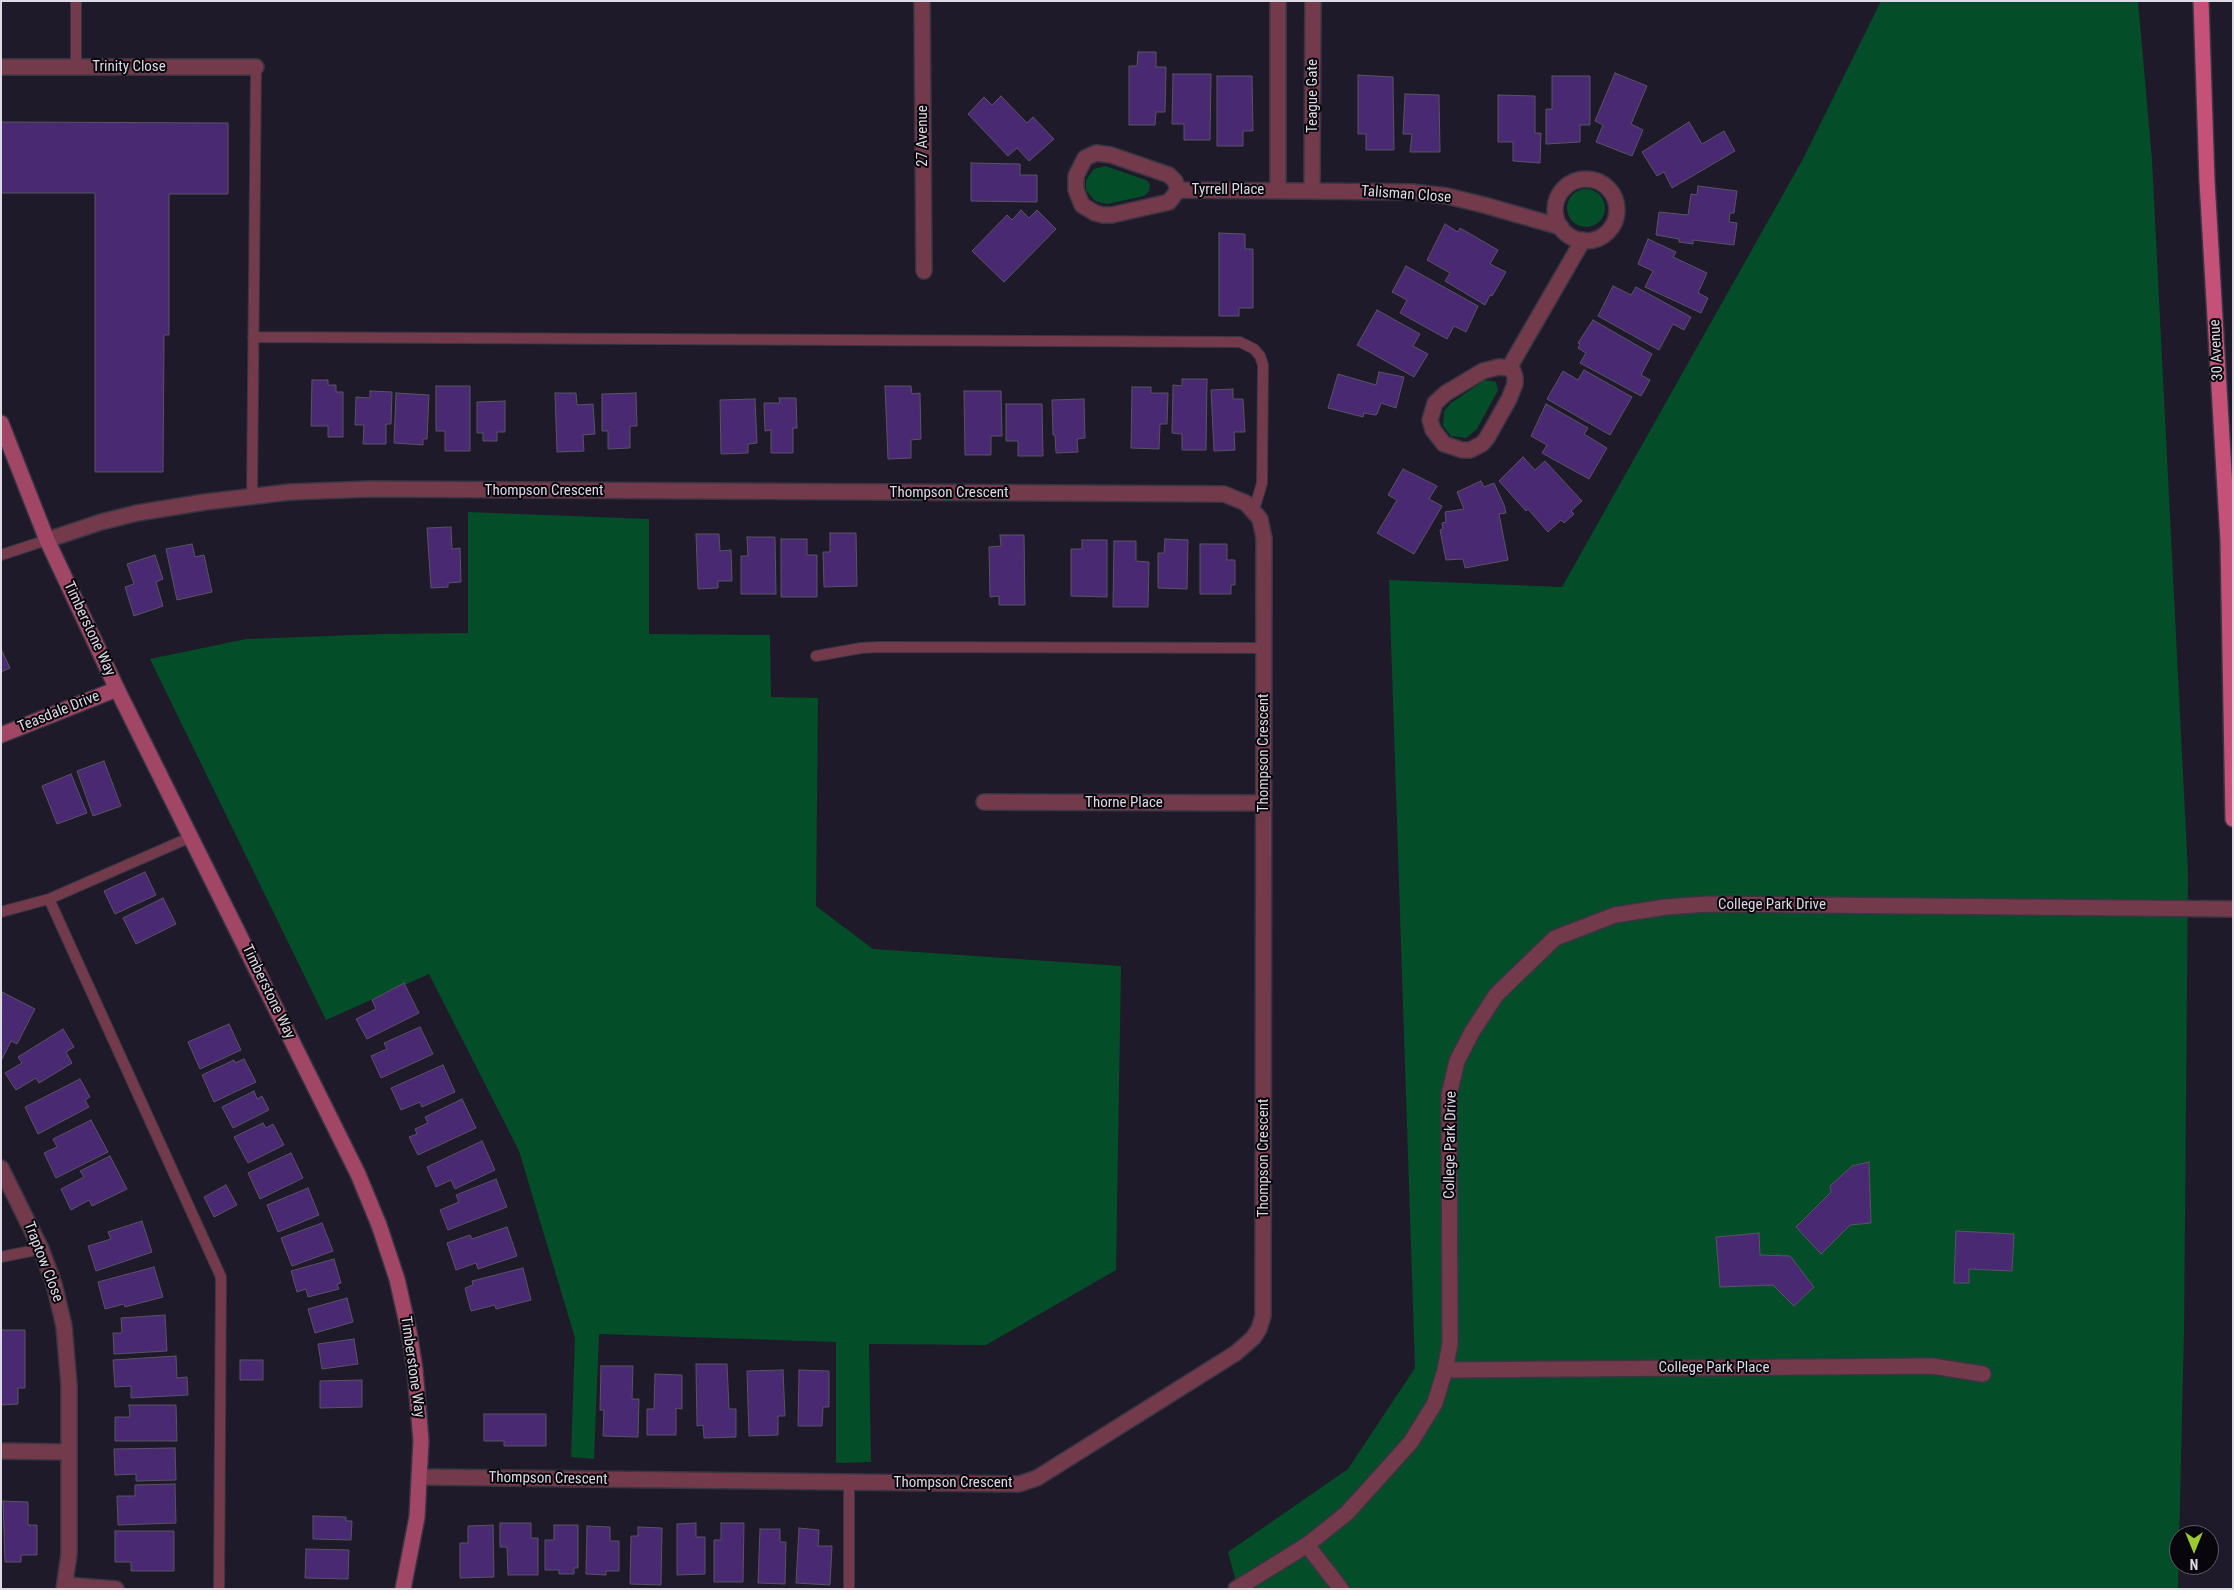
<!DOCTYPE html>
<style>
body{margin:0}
#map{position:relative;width:2234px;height:1590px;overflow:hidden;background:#1f1a29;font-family:"Roboto Condensed",sans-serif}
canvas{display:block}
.frame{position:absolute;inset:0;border:2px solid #dedae5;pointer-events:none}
.north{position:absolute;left:2169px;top:1525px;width:50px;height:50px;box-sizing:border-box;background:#08060c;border:1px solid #5e5b63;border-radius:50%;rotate:180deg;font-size:14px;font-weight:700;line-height:20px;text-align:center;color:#dedae5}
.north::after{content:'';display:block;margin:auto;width:18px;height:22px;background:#9eca2f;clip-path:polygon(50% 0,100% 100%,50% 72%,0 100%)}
</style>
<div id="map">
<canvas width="2234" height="1590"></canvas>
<div class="frame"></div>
<div class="north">N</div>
</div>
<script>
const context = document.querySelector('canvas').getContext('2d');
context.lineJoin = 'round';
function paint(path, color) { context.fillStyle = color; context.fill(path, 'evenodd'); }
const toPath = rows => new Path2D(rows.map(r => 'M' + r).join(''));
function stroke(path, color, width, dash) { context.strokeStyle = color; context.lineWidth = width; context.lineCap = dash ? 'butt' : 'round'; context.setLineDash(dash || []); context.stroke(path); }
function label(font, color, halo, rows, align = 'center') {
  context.font = font + ' "Roboto Condensed",sans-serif'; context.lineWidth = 4; context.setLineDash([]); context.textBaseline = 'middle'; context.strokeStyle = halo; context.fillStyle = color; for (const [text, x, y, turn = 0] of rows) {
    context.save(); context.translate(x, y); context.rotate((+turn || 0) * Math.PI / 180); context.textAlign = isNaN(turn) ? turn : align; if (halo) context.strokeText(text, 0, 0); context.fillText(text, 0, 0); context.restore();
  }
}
const green = toPath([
 [1881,1,2138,1,2152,160,2188,873,2184,1331,2178,1589,1238,1589,1228,1552,1348,1469,1415,1368,1389,580,1562,587,1803,159],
 [1105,166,1146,180,1150,184,1149,191,1144,196,1107,204,1095,201,1086,190,1086,180,1094,169],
 '1567 208a19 19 0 1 1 38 0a19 19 0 1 1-38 0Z',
 [1485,380,1496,382,1498,390,1477,429,1466,438,1451,436,1443,426,1444,411,1451,403],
 [468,512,649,519,649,634,770,635,771,697,818,698,816,906,873,949,1121,966,1116,1270,986,1345,869,1344,871,1462,836,1463,836,1342,599,1334,594,1459,571,1457,575,1338,519,1151,429,974,326,1020,150,659,246,639,383,634,468,633]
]);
const building = toPath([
 [1138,52,1156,52,1156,67,1166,67,1165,112,1156,112,1155,125,1129,125,1129,66,1137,66,1138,52],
 [1615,73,1647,86,1631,124,1643,130,1632,156,1596,142,1603,125,1595,121,1615,73],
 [1173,74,1211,74,1210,140,1184,140,1184,124,1172,124,1173,74],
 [1358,75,1393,77,1394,150,1366,150,1366,134,1358,134,1358,75],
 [1217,76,1252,76,1253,131,1243,131,1243,146,1217,146,1217,76],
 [1552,76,1590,76,1590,125,1580,125,1580,142,1546,144,1546,109,1552,109,1552,76],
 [1405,94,1439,95,1440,152,1410,152,1412,134,1403,134,1405,94],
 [1498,95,1535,96,1535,133,1541,133,1540,163,1513,161,1513,142,1498,142,1498,95],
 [1001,96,1027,123,1033,117,1054,139,1029,161,1017,148,1008,156,968,114,984,97,992,105,1001,96],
 [1,122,228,123,228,194,169,194,169,335,164,335,163,472,95,472,95,193,1,193,1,122],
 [1689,122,1702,144,1724,131,1735,151,1672,188,1664,172,1657,176,1642,152,1689,122],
 [971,163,1020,164,1020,175,1037,175,1037,202,971,201,971,163],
 [1698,186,1737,191,1734,213,1730,213,1729,222,1737,223,1734,245,1693,240,1693,244,1679,242,1679,239,1656,235,1659,212,1688,215,1691,194,1697,195,1698,186],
 [1021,210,1029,218,1037,210,1056,229,1004,282,972,251,1007,215,1012,220,1021,210],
 [1445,224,1458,232,1460,228,1498,250,1490,264,1506,272,1492,296,1490,295,1485,305,1445,281,1450,273,1427,260,1445,224],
 [1219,233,1245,234,1245,249,1253,249,1253,308,1239,308,1239,316,1219,316,1219,233],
 [1648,239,1676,252,1673,257,1707,273,1698,293,1708,298,1701,313,1645,287,1653,271,1638,264,1648,239],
 [1406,266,1478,306,1466,332,1454,326,1447,339,1400,313,1407,300,1392,292,1406,266],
 [1613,286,1631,295,1636,287,1691,317,1684,330,1673,324,1659,350,1598,316,1613,286],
 [1377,310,1420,334,1413,346,1428,354,1414,377,1357,345,1377,310],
 [1593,320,1652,354,1641,375,1650,380,1641,396,1580,363,1586,353,1578,348,1580,344,1578,343,1593,320],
 [1584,370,1632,397,1610,435,1547,399,1563,371,1578,380,1584,370],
 [1379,372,1404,377,1396,408,1381,403,1377,414,1375,415,1364,413,1363,417,1328,408,1338,374,1376,385,1379,372],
 [1182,379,1207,379,1206,450,1182,450,1182,434,1172,433,1173,385,1182,386,1182,379],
 [312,380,328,380,328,385,336,385,336,392,343,392,343,437,328,437,328,426,311,426,312,380],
 [436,386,470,386,470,451,445,451,445,431,436,431,436,386],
 [885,386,911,386,912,394,920,393,921,439,911,440,911,458,888,459,885,386],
 [1132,387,1151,387,1151,393,1168,393,1167,424,1160,424,1159,449,1131,448,1132,387],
 [1233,389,1233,399,1243,399,1245,432,1234,432,1235,450,1214,451,1211,390,1233,389],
 [370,391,392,392,391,424,386,424,386,444,363,444,364,425,355,425,356,397,370,398,370,391],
 [964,391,1001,391,1002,436,991,436,991,455,965,455,964,391],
 [396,393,429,395,427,439,423,439,423,445,394,443,396,393],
 [555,393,576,393,577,405,593,404,595,434,583,435,584,451,557,452,555,393],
 [636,393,637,426,630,426,630,448,608,449,608,431,602,431,602,394,636,393],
 [779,398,796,398,797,428,793,428,793,453,771,453,771,430,765,431,764,403,780,403,779,398],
 [755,399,757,443,748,444,748,453,721,454,720,400,755,399],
 [1084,399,1085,438,1077,439,1078,452,1056,453,1055,435,1053,435,1052,400,1084,399],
 [505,401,505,432,497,432,497,441,483,441,483,433,477,433,477,402,505,401],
 [1006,404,1042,404,1043,456,1018,456,1018,441,1006,441,1006,404],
 [1546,404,1588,428,1584,434,1607,448,1589,479,1542,453,1547,445,1531,436,1546,404],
 [1523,457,1535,470,1545,461,1582,501,1571,511,1574,514,1564,523,1561,520,1548,532,1528,509,1526,511,1499,481,1523,457],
 [1403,469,1437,486,1429,499,1442,506,1414,554,1377,533,1397,500,1388,495,1403,469],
 [1481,481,1484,487,1494,483,1504,505,1506,513,1499,514,1508,560,1465,568,1463,559,1446,560,1440,530,1443,529,1442,523,1446,522,1445,512,1464,509,1457,492,1481,481],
 [451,527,452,549,460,548,461,582,448,583,448,587,431,588,427,528,451,527],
 [830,533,856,533,857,586,824,587,823,552,830,552,830,533],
 [696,534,719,534,720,551,731,550,732,581,718,581,718,588,698,589,696,534],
 [1000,535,1024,535,1025,605,999,605,999,596,990,597,989,547,1001,546,1000,535],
 [747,537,775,537,776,594,741,594,741,556,748,556,747,537],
 [781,539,807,539,807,555,817,555,817,597,781,597,781,539],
 [1165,539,1188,540,1187,589,1158,588,1158,553,1164,553,1165,539],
 [1082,540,1107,540,1107,597,1071,596,1071,549,1082,549,1082,540],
 [1114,541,1136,541,1136,561,1149,562,1148,607,1113,607,1114,541],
 [192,544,195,557,204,555,212,592,177,600,166,549,192,544],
 [1200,544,1227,544,1227,560,1235,560,1235,585,1231,585,1231,594,1200,594,1200,544],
 [155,555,163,579,156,582,163,606,134,616,125,587,134,584,127,564,155,555],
 [1,649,10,668,1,672,1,649],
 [104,761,121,806,93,816,77,771,104,761],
 [71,774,87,813,57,824,42,786,71,774],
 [145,872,156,895,115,914,104,891,145,872],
 [163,898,176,924,136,944,123,918,163,898],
 [404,983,419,1013,367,1039,356,1019,376,1009,372,1000,404,983],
 [2,992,35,1009,17,1044,11,1041,1,1061,2,992],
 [229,1024,241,1050,200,1069,188,1042,229,1024],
 [420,1027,433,1054,381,1078,371,1056,387,1049,384,1043,420,1027],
 [63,1029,74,1047,66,1052,72,1063,39,1083,36,1078,16,1090,5,1073,22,1063,18,1057,63,1029],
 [244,1059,256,1082,214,1102,202,1075,234,1060,235,1063,244,1059],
 [443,1065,455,1092,422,1107,420,1102,401,1110,391,1088,443,1065],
 [80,1079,90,1097,85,1100,89,1107,38,1134,25,1107,80,1079],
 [254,1091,257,1099,262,1096,269,1110,233,1128,222,1107,254,1091],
 [462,1099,476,1128,418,1155,409,1137,417,1134,415,1129,428,1123,425,1117,462,1099],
 [91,1120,108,1152,56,1178,44,1153,57,1147,53,1139,91,1120],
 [263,1123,266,1128,273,1124,284,1145,248,1163,234,1137,263,1123],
 [482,1141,495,1170,455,1189,451,1180,436,1187,427,1167,482,1141],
 [291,1153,303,1178,260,1199,248,1173,291,1153],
 [110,1156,127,1189,92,1206,89,1200,71,1210,61,1189,84,1177,80,1171,110,1156],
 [1869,1162,1871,1223,1850,1225,1821,1254,1796,1227,1831,1192,1830,1186,1852,1166,1869,1162],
 [496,1179,507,1207,448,1230,440,1210,459,1202,456,1195,496,1179],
 [226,1185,237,1205,214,1217,204,1197,226,1185],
 [308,1188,319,1215,278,1232,267,1205,308,1188],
 [142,1221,152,1252,96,1271,88,1246,111,1239,108,1232,142,1221],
 [322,1223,333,1251,292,1266,281,1238,322,1223],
 [507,1227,517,1256,478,1269,476,1263,456,1270,447,1243,470,1235,472,1239,507,1227],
 [1956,1231,2014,1234,2012,1271,1969,1269,1969,1283,1954,1283,1956,1231],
 [1759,1233,1760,1255,1790,1256,1814,1287,1794,1306,1773,1285,1720,1287,1716,1237,1759,1233],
 [334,1259,341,1283,337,1284,339,1289,308,1297,306,1289,297,1292,291,1271,334,1259],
 [154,1267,163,1297,125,1307,124,1304,105,1309,98,1282,154,1267],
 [523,1268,531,1300,496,1309,495,1305,471,1311,465,1288,473,1285,472,1281,523,1268],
 [347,1298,353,1322,315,1333,308,1309,347,1298],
 [165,1315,167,1351,114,1354,113,1333,122,1333,121,1318,165,1315],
 [1,1330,25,1330,25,1388,18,1388,18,1404,1,1405,1,1330],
 [354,1339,358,1364,322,1369,318,1344,354,1339],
 [176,1356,177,1378,187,1377,188,1395,131,1398,131,1386,115,1387,113,1360,176,1356],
 [240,1360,263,1360,263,1380,240,1380,240,1360],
 [696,1364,727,1364,729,1409,736,1409,736,1437,704,1438,703,1425,697,1426,696,1364],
 [601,1366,633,1366,632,1399,639,1399,638,1437,603,1436,604,1410,600,1410,601,1366],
 [783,1370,785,1416,778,1416,778,1435,749,1436,747,1371,783,1370],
 [799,1370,829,1371,829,1407,823,1407,822,1426,798,1426,799,1370],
 [655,1374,682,1375,682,1409,676,1408,676,1435,647,1435,647,1409,654,1409,655,1374],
 [362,1380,362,1407,320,1408,320,1381,362,1380],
 [129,1405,176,1405,177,1441,115,1441,115,1417,130,1417,129,1405],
 [484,1414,546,1414,546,1446,504,1446,504,1441,484,1441,484,1414],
 [175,1448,176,1480,136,1481,136,1474,115,1475,114,1449,175,1448],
 [175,1484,176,1523,118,1525,117,1496,135,1496,135,1485,175,1484],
 [3,1501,28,1502,28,1525,37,1525,37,1555,21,1555,21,1562,5,1562,3,1501],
 [313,1516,346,1517,346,1521,352,1521,351,1540,313,1539,313,1516],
 [500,1523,531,1523,531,1538,538,1538,538,1575,508,1575,507,1547,500,1547,500,1523],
 [696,1523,696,1537,705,1537,705,1574,677,1575,677,1524,696,1523],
 [721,1523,744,1523,743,1582,714,1582,714,1540,721,1540,721,1523],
 [493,1525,494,1577,460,1578,460,1543,468,1543,468,1526,493,1525],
 [554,1525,578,1525,578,1568,574,1568,574,1574,559,1574,559,1570,545,1570,545,1540,554,1540,554,1525],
 [587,1526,610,1527,610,1541,619,1541,619,1571,606,1571,606,1575,586,1574,587,1526],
 [638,1527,662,1528,661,1585,630,1584,631,1536,638,1536,638,1527],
 [799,1528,819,1530,818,1546,832,1546,830,1585,796,1583,799,1528],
 [760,1529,780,1529,780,1542,786,1542,785,1584,758,1583,760,1529],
 [115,1531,174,1531,174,1571,131,1571,131,1562,115,1562,115,1531],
 [306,1549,349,1550,348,1579,305,1578,306,1549]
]);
const lane = toPath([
 [76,1,76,67],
 [253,337,1240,342,1254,349,1260,356,1263,365,1262,483,1254,510],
 [252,495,256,67],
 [1,555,47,540],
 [816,656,861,648,879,647,1264,648],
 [49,899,191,837],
 [1,912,49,899,221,1277,219,1589],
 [1,1257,41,1249],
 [849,1589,849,1483]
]);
const street = toPath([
 [922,1,924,271],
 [1,67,256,67],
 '1555 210a31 31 0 1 1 62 0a31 31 0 1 1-62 0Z',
 [1178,190,1169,202,1112,215,1103,215,1095,213,1082,205,1076,190,1076,176,1085,158,1096,153,1111,155,1169,175,1175,181,1178,190,1413,192,1447,196,1484,205,1561,227],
 [1278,190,1278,1],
 [1312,190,1313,1],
 [1499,367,1509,368,1513,371,1515,377,1515,384,1509,399,1487,438,1482,444,1470,450,1462,450,1444,444,1433,430,1430,420,1435,403,1446,393,1473,377,1483,371,1499,367],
 [1509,368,1583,240],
 [47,540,101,522,137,513,205,502,290,492,370,489,1224,494,1246,503,1260,519,1264,538,1263,1300,1263,1316,1259,1329,1253,1338,1236,1353,1037,1478,1019,1484,420,1477],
 [984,802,1264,803],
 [1,1168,41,1249,54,1284,64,1326,69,1385,69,1554,64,1589],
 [1445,1370,1932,1366,1983,1374],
 [1,1451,69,1452],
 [1307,1545,1341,1589],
 [65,1585,116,1589],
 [1236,1589,1307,1545,1347,1513,1411,1442,1435,1403,1445,1370,1450,1344,1449,1095,1457,1061,1472,1032,1496,995,1555,938,1615,915,1666,907,1707,904,2233,909]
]);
const secondary = toPath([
 [1,423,47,540,117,689,358,1174,379,1225,397,1279,409,1332,415,1370,421,1441,417,1517,403,1589],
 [1,735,117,689]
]);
const primary = toPath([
 [2201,1,2207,181,2228,541,2233,819]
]);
const streetNames = [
 ["Trinity Close",129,67],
 ["Teague Gate",1313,96,-90],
 ["27 Avenue",923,136,-90],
 ["Tyrrell Place",1228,190],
 ["Talisman Close",1406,195,4],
 ["30 Avenue",2217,350,-93],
 ["Thompson Crescent",544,491],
 ["Thompson Crescent",949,493],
 ["Timberstone Way",89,629,65],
 ["Teasdale Drive",59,712,-22],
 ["Thompson Crescent",1264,753,-90],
 ["Thorne Place",1124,803],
 ["College Park Drive",1772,905],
 ["Timberstone Way",268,992,64],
 ["College Park Drive",1451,1145,-89],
 ["Thompson Crescent",1264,1158,-90],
 ["Traptow Close",43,1262,69],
 ["Timberstone Way",412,1367,82],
 ["College Park Place",1714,1368],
 ["Thompson Crescent",548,1479,1],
 ["Thompson Crescent",953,1483]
];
paint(green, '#034d28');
paint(building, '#492a72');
stroke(building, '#595365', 1);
stroke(lane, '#3a3543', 12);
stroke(street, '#3a3543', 18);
stroke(secondary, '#3a3543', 18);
stroke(primary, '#3a3543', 18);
stroke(lane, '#723a4b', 10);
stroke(street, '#723a4b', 15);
stroke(secondary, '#a14765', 15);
stroke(primary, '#c55179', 15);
label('15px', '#dedae5', '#08060c', streetNames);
</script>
